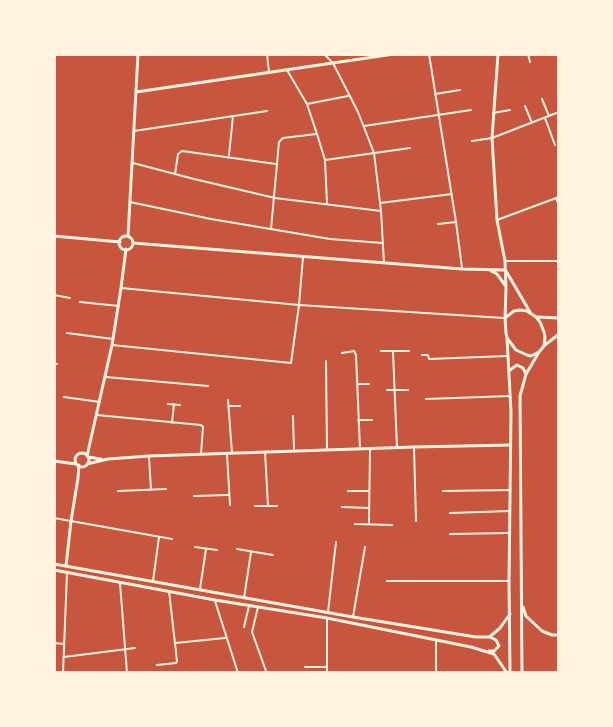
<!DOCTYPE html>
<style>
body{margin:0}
#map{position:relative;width:613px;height:727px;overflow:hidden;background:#c8553d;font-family:"Space Grotesk",sans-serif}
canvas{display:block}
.frame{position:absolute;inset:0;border:56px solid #fff3e0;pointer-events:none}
</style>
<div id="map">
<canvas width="613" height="727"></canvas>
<div class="frame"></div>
</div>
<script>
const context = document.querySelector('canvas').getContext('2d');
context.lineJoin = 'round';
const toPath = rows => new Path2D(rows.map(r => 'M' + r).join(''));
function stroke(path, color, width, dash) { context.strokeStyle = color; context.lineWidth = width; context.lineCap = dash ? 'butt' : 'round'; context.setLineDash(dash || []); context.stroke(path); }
const minor = toPath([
 [267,54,269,72],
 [324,54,333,63,358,112,374,153,381,211,384,263],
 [429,54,456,222,462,268],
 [528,54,530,62],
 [287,70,307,104,317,134,325,160,327,204],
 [435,94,460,90],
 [542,99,549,116],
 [307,104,348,96],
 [525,106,532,123],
 [493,113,510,110],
 [545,118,555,145],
 [364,126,471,110],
 [134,131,267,111],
 [472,141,492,138,559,112],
 [229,155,233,116],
 [325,160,410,148],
 [133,163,194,179,275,198,381,211],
 [175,174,178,154,182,151,276,164],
 [556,198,559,205],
 [130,202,211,219,330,239,383,243],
 [380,203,452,194],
 [497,220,559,197],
 [438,224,456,222],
 [271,229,279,142,283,138,316,134],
 [505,261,559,261],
 [121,288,299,305,504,318],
 [54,295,70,298],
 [80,302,119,306],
 [67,333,113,339],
 [112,345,291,363,299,305,303,257],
 [381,351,409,351],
 [393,352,397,448],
 [342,353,354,351,356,355,360,449],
 [422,355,428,355,429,359,507,356],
 [326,361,327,450],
 [54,363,57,364],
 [106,377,208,386],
 [357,384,369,384],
 [387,390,408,390],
 [64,397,100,402],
 [426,399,510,396],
 [228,400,232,453],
 [168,404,180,405],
 [229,406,240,406],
 [97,415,201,425,203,427,201,454],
 [293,416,294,451],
 [358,420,372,420],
 [172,423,174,404],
 [414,447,416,521],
 [265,452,268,506],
 [227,454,230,505],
 [149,457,151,490],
 [118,491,166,489],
 [348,491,369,491],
 [443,491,509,490],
 [194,496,228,495],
 [255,506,277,506],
 [342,507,369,508],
 [450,513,510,511],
 [54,518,172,539],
 [355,524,392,525],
 [369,524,370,449],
 [450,534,510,533],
 [195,547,217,550],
 [237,549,273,555],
 [153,581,159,537],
 [387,581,509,581],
 [120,583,127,673],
 [200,589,206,549],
 [244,598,251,552],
 [215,601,238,673],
 [258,607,252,632,266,671],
 [328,612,336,542],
 [353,617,365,547],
 [327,619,327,673],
 [244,627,249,606],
 [436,640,436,673],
 [54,643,64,644],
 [175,643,225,638],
 [64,657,135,648],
 [157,665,176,663,177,661,169,591],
 [305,667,326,667],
 [63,673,67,573],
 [135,673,136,673]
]);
const tertiary = toPath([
 [136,92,394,54],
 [128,236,138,54],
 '75 460a7 7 0 1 1 14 0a7 7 0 1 1-14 0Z',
 [87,456,112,345,121,288,126,249],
 [88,457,101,459],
 [54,461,76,464],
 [87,464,108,459,149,456,414,447,510,445],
 [66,566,71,521,78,478,79,465]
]);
const secondary = toPath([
 [498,54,492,138,497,220,505,261,506,288,505,318],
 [54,236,120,242],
 '119 243a7 7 0 1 1 14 0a7 7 0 1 1-14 0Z',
 [133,243,462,269,505,270],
 [491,271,497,274,505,285],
 [506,271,530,312],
 [520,310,527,311,536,317,540,322,544,332,545,337,544,346,539,352,531,356,527,355,516,350,507,338,506,333,505,318,514,311,520,310],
 [537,317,559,318],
 [507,338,511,412,509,581,510,673],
 [545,345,559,334],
 [510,370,517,365,523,368,526,374],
 [54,564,353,617,476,637,489,637,493,634,500,628,510,614],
 [54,570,215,600,327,618,471,647,494,654,507,673],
 [523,607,526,616,542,631,552,635,559,635],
 [489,651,494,651,499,646,496,640,490,637],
 [522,673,520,396,526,374,539,352]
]);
stroke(minor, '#fff3e0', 2);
stroke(tertiary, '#fff3e0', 3);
stroke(secondary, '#fff3e0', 3);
</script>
